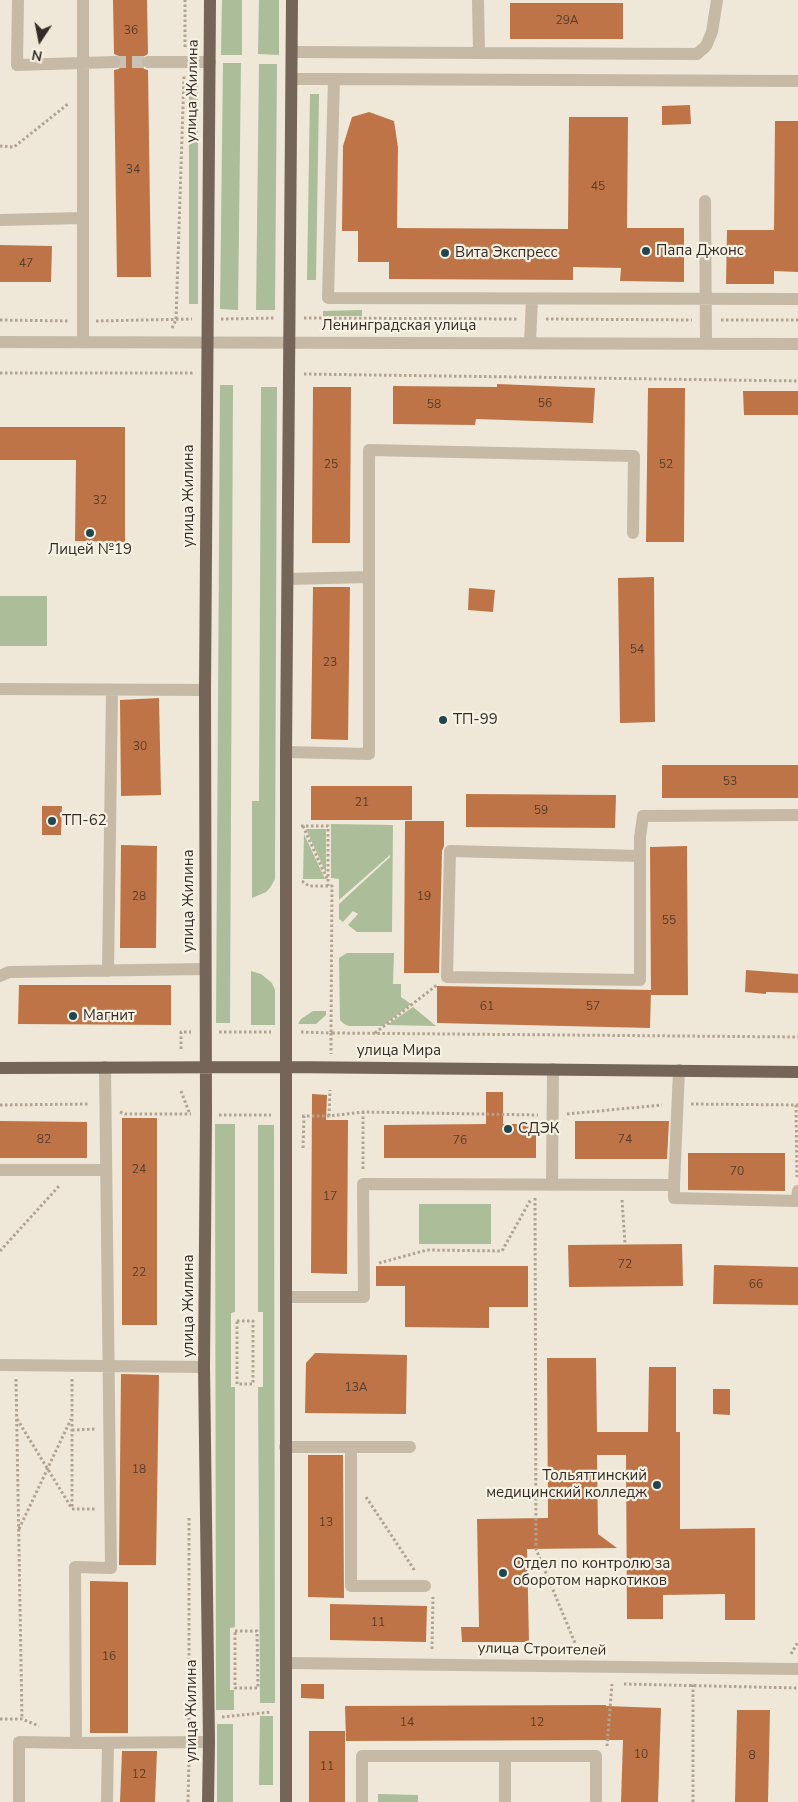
<!DOCTYPE html>
<meta charset="utf-8">
<style>
body{margin:0}
#map{position:relative;width:798px;height:1802px;overflow:hidden;background:#efe8d8;font-family:"Nunito Sans",sans-serif}
canvas{display:block}
.north{position:absolute;left:15px;top:15px;width:50px;height:50px;-webkit-text-stroke:4px #f7f1e4;paint-order:stroke;rotate:191deg;font-size:14px;font-weight:700;line-height:20px;text-align:center;color:#332c26}
.north::after{content:'';display:block;margin:auto;width:18px;height:22px;background:#332c26;clip-path:polygon(50% 0,100% 100%,50% 72%,0 100%)}
</style>
<div id="map">
<canvas width="798" height="1802"></canvas>
<div class="north">N</div>
</div>
<script>
const context = document.querySelector('canvas').getContext('2d');
context.lineJoin = 'round';
function paint(path, color) { context.fillStyle = color; context.fill(path, 'evenodd'); }
const toPath = rows => new Path2D(rows.map(r => 'M' + r).join(''));
function stroke(path, color, width, dash) { context.strokeStyle = color; context.lineWidth = width; context.lineCap = dash ? 'butt' : 'round'; context.setLineDash(dash || []); context.stroke(path); }
function label(font, color, halo, rows, align = 'center') {
  context.font = font + ' "Nunito Sans",sans-serif'; context.lineWidth = 4.5; context.setLineDash([]); context.textBaseline = 'middle'; context.strokeStyle = halo; context.fillStyle = color; for (const [text, x, y, turn = 0] of rows) {
    context.save(); context.translate(x, y); context.rotate((+turn || 0) * Math.PI / 180); context.textAlign = isNaN(turn) ? turn : align; if (halo) context.strokeText(text, 0, 0); context.fillText(text, 0, 0); context.restore();
  }
}
const green = toPath([
 [222,0,242,0,242,55,221,55],
 [259,0,279,0,279,55,258,54],
 [223,63,241,63,238,310,220,309],
 [259,64,277,64,275,310,256,310],
 [189,79,196,82,198,85,198,304,189,304],
 [310,94,319,94,316,280,307,280],
 [362,310,362,316,323,316,323,311],
 [220,385,233,385,230,1023,216,1023],
 [261,387,277,387,275,879,270,888,266,892,252,898,252,801,259,801],
 [0,596,47,596,47,646,0,646],
 [331,824,393,825,392,932,357,932,348,925,358,914,353,911,343,922,339,919,339,904,390,857,390,855,339,900,339,879,331,878],
 [306,829,326,829,326,873],
 [304,834,325,879,303,879],
 [347,953,394,953,393,984,401,984,401,997,411,1004,383,1026,349,1026,344,1024,340,1020,339,958],
 [251,971,261,974,272,983,275,990,275,1025,251,1025],
 [413,1007,436,1026,387,1025],
 [313,1011,326,1011,326,1015,316,1024,298,1024,301,1019],
 [215,1124,235,1124,235,1312,231,1313,231,1387,235,1387,235,1627,230,1628,230,1690,234,1690,234,1710,216,1710],
 [258,1125,274,1125,275,1703,260,1703,258,1387,263,1387,263,1312,258,1312],
 [419,1204,491,1204,491,1244,419,1244],
 [260,1716,273,1716,273,1785,259,1785],
 [217,1724,233,1724,233,1802,217,1802],
 [378,1794,418,1795,418,1802,378,1802]
]);
const building = toPath([
 [113,0,147,0,148,54,141,58,140,62,144,69,148,70,151,277,117,277,114,70,119,69,122,62,121,57,114,54],
 [510,3,623,3,623,39,510,39],
 [690,105,691,124,662,125,662,106],
 [369,112,394,121,398,147,397,228,568,229,569,117,628,117,627,228,684,228,684,282,620,281,621,268,573,267,573,280,389,279,389,262,358,262,358,231,342,231,343,146,352,117],
 [775,121,798,121,798,272,774,271,774,284,726,284,727,230,774,230],
 [0,245,52,246,51,282,0,282],
 [497,384,595,388,593,423,476,419,475,425,393,424,393,386,497,387],
 [313,387,351,387,350,543,312,543],
 [648,388,685,388,684,542,646,542],
 [743,391,798,391,798,415,744,415],
 [0,427,125,427,125,542,75,541,76,460,0,460],
 [654,577,655,722,620,723,618,578],
 [313,587,350,587,348,740,311,739],
 [469,588,495,590,493,612,468,610],
 [159,698,161,795,121,796,120,700],
 [662,765,798,765,798,798,662,798],
 [311,786,412,786,412,820,311,820],
 [466,794,616,795,615,828,466,827],
 [42,806,62,806,61,835,42,835],
 [405,821,444,821,444,846,442,851,439,973,404,973],
 [121,845,157,846,156,948,120,948],
 [687,846,688,995,651,995,650,847],
 [746,970,798,974,798,993,766,992,766,994,745,992],
 [19,985,171,985,171,1025,18,1024],
 [437,986,651,990,650,1028,437,1023],
 [486,1092,503,1092,503,1124,536,1124,536,1158,384,1158,384,1125,486,1124],
 [312,1094,327,1095,326,1120,348,1120,347,1274,311,1273],
 [122,1118,157,1118,157,1325,122,1325],
 [0,1121,87,1122,87,1158,0,1158],
 [575,1121,669,1121,667,1159,575,1159],
 [688,1153,785,1153,785,1191,688,1190],
 [682,1244,683,1286,569,1287,568,1245],
 [714,1265,798,1267,798,1305,713,1304],
 [376,1266,528,1266,528,1307,489,1307,489,1328,405,1327,405,1286,376,1286],
 [315,1353,407,1355,406,1414,305,1413,306,1363],
 [547,1358,596,1358,597,1432,648,1432,649,1367,676,1367,676,1432,680,1432,680,1529,755,1528,755,1620,725,1620,725,1594,663,1595,663,1619,627,1619,626,1455,597,1455,598,1534,617,1548,527,1549,529,1642,462,1642,461,1627,479,1627,477,1519,548,1518],
 [121,1374,159,1375,156,1565,119,1565],
 [713,1389,730,1389,730,1415,713,1414],
 [308,1455,343,1455,344,1598,308,1597],
 [90,1581,128,1582,128,1733,90,1733],
 [330,1604,427,1606,426,1642,330,1640],
 [301,1684,324,1684,324,1699,301,1698],
 [606,1705,606,1706,661,1708,658,1802,621,1802,623,1740,346,1741,345,1706],
 [737,1710,770,1710,768,1802,735,1802],
 [309,1731,345,1731,345,1802,309,1802],
 [122,1751,157,1751,155,1802,120,1802]
]);
const minorTunnel = toPath([
 [114,62,148,62]
]);
const path = toPath([
 [185,47,185,0],
 [0,146,14,147,68,104],
 [304,318,517,319],
 [221,319,275,318],
 [546,319,692,320],
 [0,320,70,321],
 [721,320,798,320],
 [96,321,192,319],
 [172,328,176,320,184,76],
 [0,373,193,373],
 [304,374,798,381],
 [301,826,328,826,328,886],
 [303,826,327,879],
 [302,881,309,886,332,886,331,1033,798,1037],
 [219,1032,271,1032],
 [301,1032,331,1033,331,1054],
 [375,1033,437,985],
 [181,1049,181,1032,191,1032],
 [181,1091,189,1112],
 [691,1104,798,1105],
 [0,1105,90,1104],
 [796,1105,797,1177],
 [120,1112,125,1114,191,1114],
 [567,1114,662,1105],
 [219,1115,271,1115],
 [302,1116,329,1116,363,1112,538,1115],
 [329,1116,330,1090],
 [303,1148,304,1116],
 [363,1169,363,1112],
 [535,1198,536,1549,575,1643,574,1651],
 [622,1200,625,1244],
 [0,1251,60,1185],
 [379,1263,427,1250,502,1251,531,1199],
 [237,1321,253,1321,253,1384,237,1384,237,1321],
 [16,1379,22,1719],
 [72,1379,72,1509,95,1509],
 [17,1419,71,1507],
 [72,1430,96,1429],
 [366,1497,415,1571],
 [189,1518,189,1729],
 [19,1529,71,1419],
 [235,1631,257,1631,258,1688,235,1688,235,1631],
 [432,1649,433,1597],
 [791,1654,798,1642],
 [624,1684,798,1688],
 [222,1717,271,1712],
 [0,1719,22,1719,39,1726],
 [607,1746,612,1684],
 [188,1802,189,1758],
 [693,1802,693,1684]
]);
const minor = toPath([
 [18,0,17,65,114,62],
 [292,52,479,53,478,0],
 [479,53,697,54,706,46,712,32,717,0],
 [148,62,210,62],
 [292,79,334,79,328,298,798,299],
 [334,79,798,81],
 [705,201,706,343],
 [0,220,82,218],
 [0,342,798,344],
 [83,342,83,0],
 [530,342,532,299],
 [288,579,369,577],
 [0,689,205,690],
 [286,752,369,754,369,450,634,456,633,533],
 [640,856,450,851,447,977,640,980,640,837,643,816,798,815],
 [108,971,112,690],
 [0,976,9,972,205,969],
 [105,1067,111,1568,75,1567,76,1743,209,1742],
 [0,1170,106,1170],
 [552,1185,553,1069],
 [674,1185,679,1070],
 [286,1297,364,1297,363,1184,674,1185,674,1198,797,1201,798,1191],
 [0,1365,204,1367],
 [285,1447,410,1447],
 [351,1447,351,1586,425,1586],
 [286,1663,798,1669],
 [505,1756,505,1802],
 [19,1802,19,1742,76,1743],
 [107,1802,108,1743],
 [362,1802,362,1756,596,1756,596,1802]
]);
const major = toPath([
 [0,1068,286,1067,798,1072],
 [208,1802,209,1742,204,1367,206,1114,205,690,210,0],
 [286,1802,286,752,292,0]
]);
const markers = [
 [646,251,5,"#1f4751"],
 [445,253,5,"#1f4751"],
 [90,533,5,"#1f4751"],
 [443,720,5,"#1f4751"],
 [52,821,5,"#1f4751"],
 [73,1016,5,"#1f4751"],
 [508,1129,5,"#1f4751"],
 [657,1485,5,"#1f4751"],
 [503,1573,5,"#1f4751"]
];
const numberNames = [
 ["29А",567,21],
 ["36",131,31],
 ["34",133,170],
 ["45",598,187],
 ["47",26,264],
 ["56",545,404],
 ["58",434,405],
 ["25",331,465],
 ["52",666,465],
 ["32",100,501],
 ["54",637,650],
 ["23",330,663],
 ["30",140,747],
 ["53",730,782],
 ["21",362,803],
 ["59",541,811],
 ["28",139,897],
 ["19",424,897],
 ["55",669,921],
 ["61",487,1007],
 ["57",593,1007],
 ["82",44,1140],
 ["74",625,1140],
 ["76",460,1141],
 ["24",139,1170],
 ["70",737,1172],
 ["17",330,1197],
 ["72",625,1265],
 ["22",139,1273],
 ["66",756,1285],
 ["13А",356,1388],
 ["18",139,1470],
 ["13",326,1523],
 ["11",378,1623],
 ["16",109,1657],
 ["14",407,1723],
 ["12",537,1723],
 ["10",641,1755],
 ["8",752,1756],
 ["11",327,1767],
 ["12",139,1775]
];
const streetNames = [
 ["улица Жилина",193,91,-89],
 ["Ленинградская улица",399,326],
 ["улица Жилина",189,496,-90],
 ["улица Жилина",189,901,-90],
 ["улица Мира",399,1051],
 ["улица Жилина",189,1306,-90],
 ["улица Строителей",542,1650,1],
 ["улица Жилина",192,1711,-90]
];
const poiNames = [
 ["Папа Джонс",656,251],
 ["Вита Экспресс",455,253],
 ["Лицей №19",90,550,"center"],
 ["ТП-99",453,720],
 ["ТП-62",62,821],
 ["Магнит",83,1016],
 ["СДЭК",518,1129],
 ["Тольяттинский",647,1476,"right"],
 ["медицинский колледж",647,1493,"right"],
 ["Отдел по контролю за",513,1564],
 ["оборотом наркотиков",513,1581]
];
paint(green, '#acbd9a');
paint(building, '#be7447');
stroke(minorTunnel, '#c9c2b4', 12, [12, 6]);
stroke(path, '#b2a390', 3, [2.5, 2.5]);
stroke(minor, '#c6b9a6', 12);
stroke(major, '#746558', 12);
for (const [x, y, r, color] of markers) { const dot = new Path2D(); dot.arc(x, y, r, 0, 2 * Math.PI); context.fillStyle = color; context.fill(dot); stroke(dot, '#f7f1e4', 2); }
label('12px', '#563e2e', null, numberNames);
label('15px', '#332c26', '#f7f1e4', streetNames);
label('15px', '#332c26', '#f7f1e4', poiNames, 'left');
</script>
